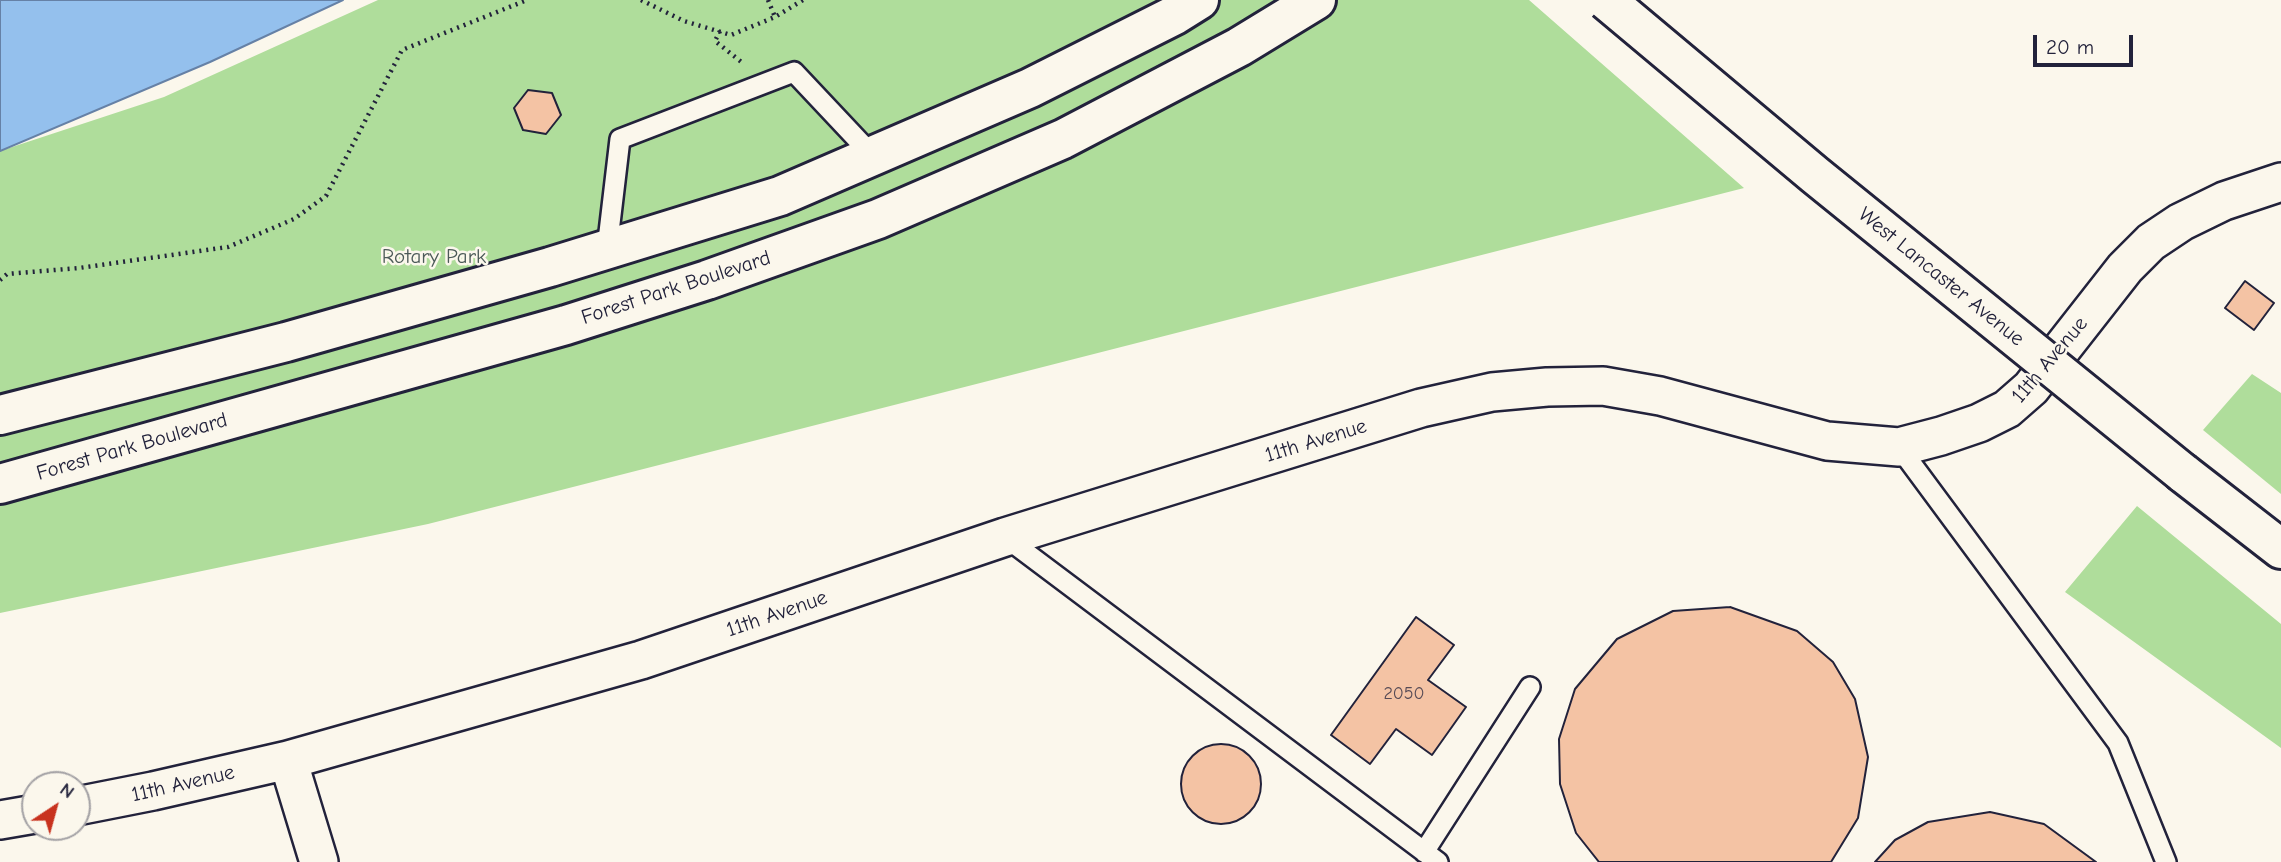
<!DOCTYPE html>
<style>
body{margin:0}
#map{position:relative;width:2281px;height:862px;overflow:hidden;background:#fbf7ec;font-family:"Comic Neue",sans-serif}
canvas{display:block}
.north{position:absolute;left:21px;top:771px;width:70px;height:70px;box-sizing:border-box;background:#fbf7ec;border:2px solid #a4a2a5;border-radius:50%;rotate:36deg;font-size:19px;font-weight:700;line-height:28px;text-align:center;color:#22223b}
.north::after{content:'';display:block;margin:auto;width:24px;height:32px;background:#c8321e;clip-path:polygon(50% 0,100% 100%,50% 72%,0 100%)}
.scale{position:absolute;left:2033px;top:35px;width:100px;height:32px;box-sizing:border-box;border:4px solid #22223b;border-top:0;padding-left:9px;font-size:21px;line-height:24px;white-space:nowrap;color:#22223b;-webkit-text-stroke:5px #fbf7ec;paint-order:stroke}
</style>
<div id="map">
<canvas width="2281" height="862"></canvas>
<div class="north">N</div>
<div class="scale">20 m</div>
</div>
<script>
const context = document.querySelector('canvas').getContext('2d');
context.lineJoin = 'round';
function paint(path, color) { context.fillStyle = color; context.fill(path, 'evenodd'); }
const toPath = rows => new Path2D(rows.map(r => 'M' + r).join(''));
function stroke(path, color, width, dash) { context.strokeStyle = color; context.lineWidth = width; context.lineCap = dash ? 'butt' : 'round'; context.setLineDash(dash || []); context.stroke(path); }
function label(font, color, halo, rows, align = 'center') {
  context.font = font + ' "Comic Neue",sans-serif'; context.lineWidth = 5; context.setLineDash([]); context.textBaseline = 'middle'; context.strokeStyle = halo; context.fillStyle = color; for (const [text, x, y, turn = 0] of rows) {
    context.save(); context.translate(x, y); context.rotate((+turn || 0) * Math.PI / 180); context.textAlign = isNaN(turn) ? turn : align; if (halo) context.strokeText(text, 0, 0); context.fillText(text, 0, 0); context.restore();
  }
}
const green = toPath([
 [378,0,1529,0,1744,188,428,524,0,613,0,151,164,97],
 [2252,374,2281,393,2281,494,2203,430],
 [2137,506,2281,624,2281,748,2065,592]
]);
const water = toPath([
 [0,0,343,0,210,62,0,151,0,0]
]);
const building = toPath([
 [528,90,552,93,561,115,546,134,523,130,514,108,528,90],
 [2245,281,2274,303,2254,330,2225,308,2245,281],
 [1730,607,1797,631,1833,662,1855,699,1868,757,1858,818,1831,862,1599,862,1576,833,1560,784,1559,739,1575,689,1617,639,1673,611,1730,607],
 [1416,617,1454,645,1428,680,1466,707,1432,755,1396,729,1370,764,1331,735,1416,617],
 '1181 784a40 40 0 1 1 80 0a40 40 0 1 1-80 0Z',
 [1990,812,2044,824,2096,862,1875,862,1895,840,1928,822,1990,812]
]);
const path = toPath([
 [641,0,684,21,731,35,775,17,803,0],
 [768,0,775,17],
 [720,31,715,41,744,64],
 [0,280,7,274,79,268,228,247,294,219,326,196,402,50,527,0]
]);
const lane = toPath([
 [607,249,620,139,794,72,873,156],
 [1899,447,2118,743,2166,862],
 [1005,537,1438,862],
 [1424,852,1530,687]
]);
const street = toPath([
 [288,760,319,862],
 [77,806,153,791,288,760,641,660,1005,537,1421,408,1492,392,1547,387,1603,386,1660,396,1827,441,1899,447,1941,436,1979,423,2007,409,2031,388,2125,268,2151,242,2181,222,2224,201,2281,182],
 [0,820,35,814]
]);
const secondary = toPath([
 [0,415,286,342,550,267,780,196,1030,88,1175,15,1199,0],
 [2183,473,2281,549],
 [0,484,566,325,707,280,878,219,1063,139,1239,47,1316,0]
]);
const secondaryBridge = toPath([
 [1606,0,1815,175,2183,473]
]);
const numberNames = [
 ["2050",1404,694]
];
const parkNames = [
 ["Rotary Park",434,257]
];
const streetNames = [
 ["West Lancaster Avenue",1941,277,39],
 ["Forest Park Boulevard",676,288,-18],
 ["11th Avenue",2050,360,-50],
 ["11th Avenue",1316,441,-17],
 ["Forest Park Boulevard",132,447,-16],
 ["11th Avenue",777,614,-19],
 ["11th Avenue",183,784,-13]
];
paint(green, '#afdd9b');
paint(water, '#94c0ed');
stroke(water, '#6681a6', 2);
paint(building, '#f4c3a4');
stroke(building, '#22223b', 2);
stroke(lane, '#22223b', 24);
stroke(street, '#22223b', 42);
stroke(secondary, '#22223b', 44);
stroke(path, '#22223b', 4.5, [2, 5]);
stroke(lane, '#fbf7ec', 19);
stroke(street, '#fbf7ec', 37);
stroke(secondary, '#fbf7ec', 38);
stroke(secondaryBridge, '#22223b', 44, []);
stroke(secondaryBridge, '#fbf7ec', 38);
label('18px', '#564a55', null, numberNames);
label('21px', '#4c5a58', '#fbf7ec', parkNames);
label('21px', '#22223b', '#fbf7ec', streetNames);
</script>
